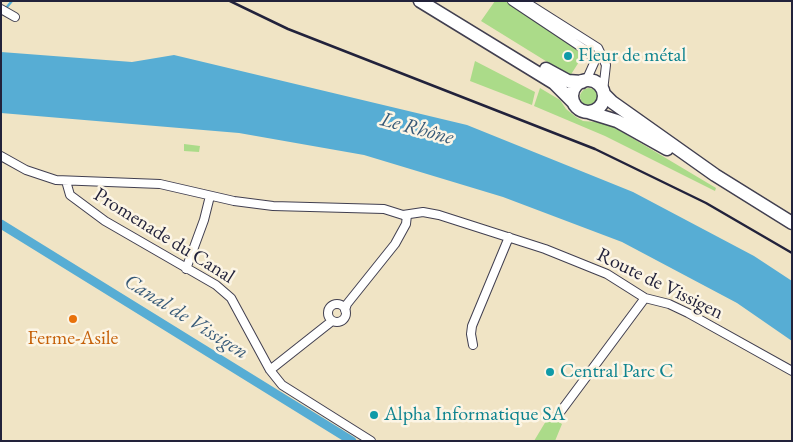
<!DOCTYPE html>
<meta charset="utf-8">
<style>
body{margin:0}
#map{position:relative;width:793px;height:442px;overflow:hidden;background:#f0e4c5;font-family:"EB Garamond",serif}
canvas{display:block}
.frame{position:absolute;inset:0;border:2px solid #22223b;pointer-events:none}
</style>
<div id="map">
<canvas width="793" height="442"></canvas>
<div class="frame"></div>
</div>
<script>
const context = document.querySelector('canvas').getContext('2d');
context.lineJoin = 'round';
function paint(path, color) { context.fillStyle = color; context.fill(path, 'evenodd'); }
const toPath = rows => new Path2D(rows.map(r => 'M' + r).join(''));
function stroke(path, color, width, dash) { context.strokeStyle = color; context.lineWidth = width; context.lineCap = dash ? 'butt' : 'round'; context.setLineDash(dash || []); context.stroke(path); }
function label(font, color, halo, rows, align = 'center') {
  context.font = font + ' "EB Garamond",serif'; context.lineWidth = 5; context.setLineDash([]); context.textBaseline = 'middle'; context.strokeStyle = halo; context.fillStyle = color; for (const [text, x, y, turn = 0] of rows) {
    context.save(); context.translate(x, y); context.rotate((+turn || 0) * Math.PI / 180); context.textAlign = isNaN(turn) ? turn : align; if (halo) context.strokeText(text, 0, 0); context.fillText(text, 0, 0); context.restore();
  }
}
const green = toPath([
 [495,1,505,1,584,54,570,76,481,21],
 [475,61,535,92,532,105,470,81],
 '580 97a9 9 0 1 1 18 0a9 9 0 1 1-18 0Z',
 [540,88,560,100,566,109,576,117,583,121,607,123,716,188,715,191,605,136,534,106],
 [184,144,200,146,199,152,184,151],
 [549,416,562,424,555,441,534,441]
]);
const water = toPath([
 [1,52,132,62,174,55,467,125,633,192,754,256,792,281,792,341,737,303,622,242,503,197,364,155,239,133,1,113]
]);
const stream = toPath([
 [1,14,12,1]
]);
const canal = toPath([
 [1,224,352,441]
]);
const minor = toPath([
 [512,1,590,53,594,63,586,81],
 [524,1,598,48,606,65,603,91],
 [1,9,15,17],
 [1,156,26,170,56,180,160,184,234,201,273,206,384,209,403,215,423,212,439,215,545,249,607,274,645,298,669,304,688,313,792,371],
 [66,181,70,195,105,221,216,285,231,298,270,370,282,385,371,441],
 [186,269,204,220,210,196],
 '328 313a9 9 0 1 1 18 0a9 9 0 1 1-18 0Z',
 [345,310,347,304,395,244,406,224,407,215],
 [473,345,471,334,472,326,509,237],
 [270,370,332,321],
 [558,415,645,298]
]);
const primary = toPath([
 [420,1,554,83,574,103],
 [546,69,568,81,582,82],
 '572 96a16 16 0 1 1 32 0a16 16 0 1 1-32 0Z',
 [604,94,612,102,715,175,792,223],
 [588,112,617,121,667,149]
]);
const rail = toPath([
 [230,1,288,29,595,149,706,203,792,253]
]);
const markers = [
 [568,56,5,"#0f9aa8"],
 [73,319,5,"#e8710a"],
 [550,372,5,"#0f9aa8"],
 [374,415,5,"#0f9aa8"]
];
const cultureNames = [
 ["Fleur de métal",578,56],
 ["Central Parc C",560,372],
 ["Alpha Informatique SA",384,415]
];
const streetNames = [
 ["Promenade du Canal",164,236,32],
 ["Route de Vissigen",660,284,26]
];
const foodNames = [
 ["Ferme-Asile",73,339]
];
const waterNames = [
 ["Le Rhône",417,129,15],
 ["Canal de Vissigen",186,317,32]
];
paint(green, '#abdb89');
paint(water, '#57add4');
stroke(stream, '#57add4', 2.5);
stroke(canal, '#57add4', 9);
stroke(minor, '#413f50', 10);
stroke(primary, '#413f50', 15);
stroke(minor, '#fff', 8);
stroke(primary, '#fff', 12);
stroke(rail, '#22223b', 2.5);
for (const [x, y, r, color] of markers) { const dot = new Path2D(); dot.arc(x, y, r, 0, 2 * Math.PI); context.fillStyle = color; context.fill(dot); stroke(dot, '#fcf5e5', 2); }
label('20px', '#0d838f', '#fcf5e5', cultureNames, 'left');
label('20px', '#22223b', '#fcf5e5', streetNames);
label('20px', '#c56008', '#fcf5e5', foodNames);
label('italic 21px', '#375a78', '#fcf5e5', waterNames);
</script>
